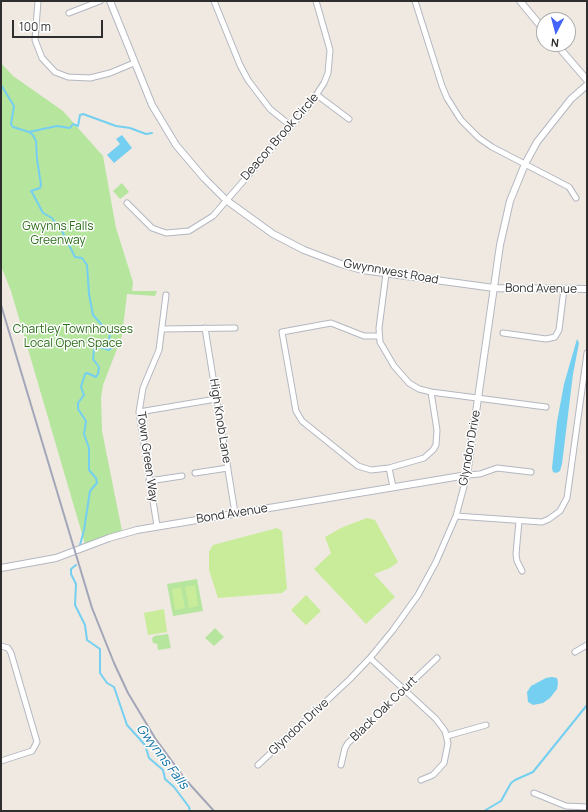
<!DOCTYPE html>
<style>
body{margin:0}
#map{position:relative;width:588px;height:812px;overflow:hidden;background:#efe9e1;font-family:Manrope,sans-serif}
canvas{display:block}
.frame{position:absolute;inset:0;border:2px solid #2e2e2e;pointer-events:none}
.north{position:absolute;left:536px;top:12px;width:40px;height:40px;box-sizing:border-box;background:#fff;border:1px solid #ababab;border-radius:50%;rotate:186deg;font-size:11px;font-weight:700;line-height:16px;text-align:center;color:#2e2e2e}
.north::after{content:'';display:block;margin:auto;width:14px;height:18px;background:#4264fb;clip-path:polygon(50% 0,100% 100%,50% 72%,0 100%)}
.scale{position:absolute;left:12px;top:20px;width:91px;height:18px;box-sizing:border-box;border:2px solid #2e2e2e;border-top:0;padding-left:5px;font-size:12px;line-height:14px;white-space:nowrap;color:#2e2e2e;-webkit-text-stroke:3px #fff;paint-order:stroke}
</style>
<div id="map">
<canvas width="588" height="812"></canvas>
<div class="frame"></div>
<div class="north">N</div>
<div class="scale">100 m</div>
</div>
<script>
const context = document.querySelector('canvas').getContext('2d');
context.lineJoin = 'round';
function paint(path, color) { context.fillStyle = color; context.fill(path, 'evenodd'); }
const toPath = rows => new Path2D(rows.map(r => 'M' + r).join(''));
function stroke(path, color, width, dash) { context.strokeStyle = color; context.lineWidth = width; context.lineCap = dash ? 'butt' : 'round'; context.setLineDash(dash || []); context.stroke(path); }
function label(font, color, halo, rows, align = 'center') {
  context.font = font + ' Manrope,sans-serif'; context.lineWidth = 3; context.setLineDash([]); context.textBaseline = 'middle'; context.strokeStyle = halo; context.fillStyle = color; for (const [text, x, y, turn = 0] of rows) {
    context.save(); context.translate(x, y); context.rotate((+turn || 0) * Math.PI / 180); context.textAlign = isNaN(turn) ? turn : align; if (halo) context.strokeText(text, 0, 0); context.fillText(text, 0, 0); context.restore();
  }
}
const green = toPath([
 [1,63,13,76,63,111,103,156,116,228,133,282,132,291,157,291,155,296,127,294,122,336,103,385,101,398,102,431,122,531,85,544,11,291,1,266],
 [122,183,129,192,120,199,113,191],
 [197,579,203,611,173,616,167,584],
 [215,628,224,637,214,646,205,638],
 [168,634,171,648,158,650,157,644,153,643,152,639,154,636]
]);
const pitch = toPath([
 [367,518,375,520,398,562,390,568,374,574,395,597,366,624,314,569,331,553,325,537,343,527],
 [277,528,282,531,287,589,282,593,218,598,209,570,209,552,213,545],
 [195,585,198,606,189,608,185,587],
 [181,587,185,608,175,610,172,589],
 [306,595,321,611,306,625,291,610],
 [164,609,167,632,148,635,144,613]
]);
const water = toPath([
 [122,135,132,148,114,163,107,155,120,144,116,139],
 [577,339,579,343,573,374,562,464,560,471,556,473,553,472,552,468,557,422,564,384],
 [552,677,557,678,558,683,557,689,550,698,543,703,533,705,528,702,527,692,531,686,546,678]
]);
const stream = toPath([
 [1,85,14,106,11,124,13,127,29,132,33,135,36,141,37,159,41,185,40,188,31,191,33,194,43,213,52,218,62,231,75,257,82,258,87,265,89,294,93,315,110,334,109,341,111,348,109,350,100,347,94,350,93,359,99,367,98,374,96,377,87,373,85,374,81,387,84,395,78,403,78,409,86,421,84,434,89,448,89,470,96,478,97,483,90,491,84,530,80,545],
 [29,132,57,126,70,128,73,124,78,126,80,115,83,114,116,126,130,128,146,134,152,133],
 [76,565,71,569,71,574,76,584,75,605,85,625,87,640,100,649,100,673,107,683,114,687,127,725,145,745,149,758,163,770,165,779,174,787,189,807,190,811],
 [484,811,501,801,511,783,515,780,533,772,587,705]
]);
const minor = toPath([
 [38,1,35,40,42,58,55,72,68,77,90,78,110,73,134,63],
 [214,1,240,65,248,80,270,109,291,126],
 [415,1,442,86,447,98,461,120,479,138,492,147,569,187,576,198],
 [69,13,100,1],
 [317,95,349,119],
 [127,203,152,228,166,233,189,231,213,216,311,103,324,83,328,73,330,50,316,1],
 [386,274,379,328,380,342,394,366,409,383,419,389,431,392,546,407],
 [205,328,235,513],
 [163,329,235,328],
 [503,333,546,339,555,337,559,330,564,289],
 [379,336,364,336,331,323,282,332,296,411,302,421,358,466,371,470,389,468,424,458,433,450,436,445,437,430,431,392],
 [139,412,216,399],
 [389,468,393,487],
 [195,473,228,468],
 [149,481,182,476],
 [456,516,542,522,549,519,560,511,567,498,587,353],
 [519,521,516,554,517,561,522,571],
 [157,526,139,412,143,388,159,350,166,295],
 [1,646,8,648,11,653,37,742,32,751,1,761],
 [575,652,587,645],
 [370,658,436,719,445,731,448,743,444,763,433,775,421,780],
 [447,736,486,725],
 [258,765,350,679,370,658,393,630,418,595,436,562,456,516,467,475,480,474,497,468,531,472],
 [341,765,345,748,348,743,437,658],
 [534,793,566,806,587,807]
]);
const tertiary = toPath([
 [110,1,152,105,176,145,204,178,226,200,273,234,304,250,341,264,362,270,494,288,587,289],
 [520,1,544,30],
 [556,44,587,80],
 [1,568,56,558,109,538,137,530,467,475,500,245,510,201,525,164,537,142,571,99,587,85]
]);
const rail = toPath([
 [1,305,92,608,114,663,128,693,155,738,185,779,214,811]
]);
const streetNames = [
 ["Deacon Brook Circle",280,137,-49],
 ["Gwynnwest Road",391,272,10],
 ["Bond Avenue",541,289,1],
 ["High Knob Lane",220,421,81],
 ["Glyndon Drive",470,448,-80],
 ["Town Green Way",147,457,82],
 ["Bond Avenue",232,514,-9],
 ["Black Oak Court",384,709,-44],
 ["Glyndon Drive",299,727,-43]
];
const parkNames = [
 ["Gwynns Falls",58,227],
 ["Greenway",58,241],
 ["Chartley Townhouses",73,330],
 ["Local Open Space",73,344]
];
const waterNames = [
 ["Gwynns Falls",162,757,53]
];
paint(green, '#b6e59e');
paint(pitch, '#c9ec9a');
paint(water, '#75cff0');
stroke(stream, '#75cff0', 2);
stroke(minor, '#b4b7c1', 7);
stroke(tertiary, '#b4b7c1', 8);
stroke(minor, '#fff', 5);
stroke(tertiary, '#fff', 6);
stroke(rail, '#a3a6b8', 2);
label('12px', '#2e2e2e', '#fff', streetNames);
label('12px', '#2c6e1b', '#fff', parkNames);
label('italic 13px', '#0d6fa3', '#fff', waterNames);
</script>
